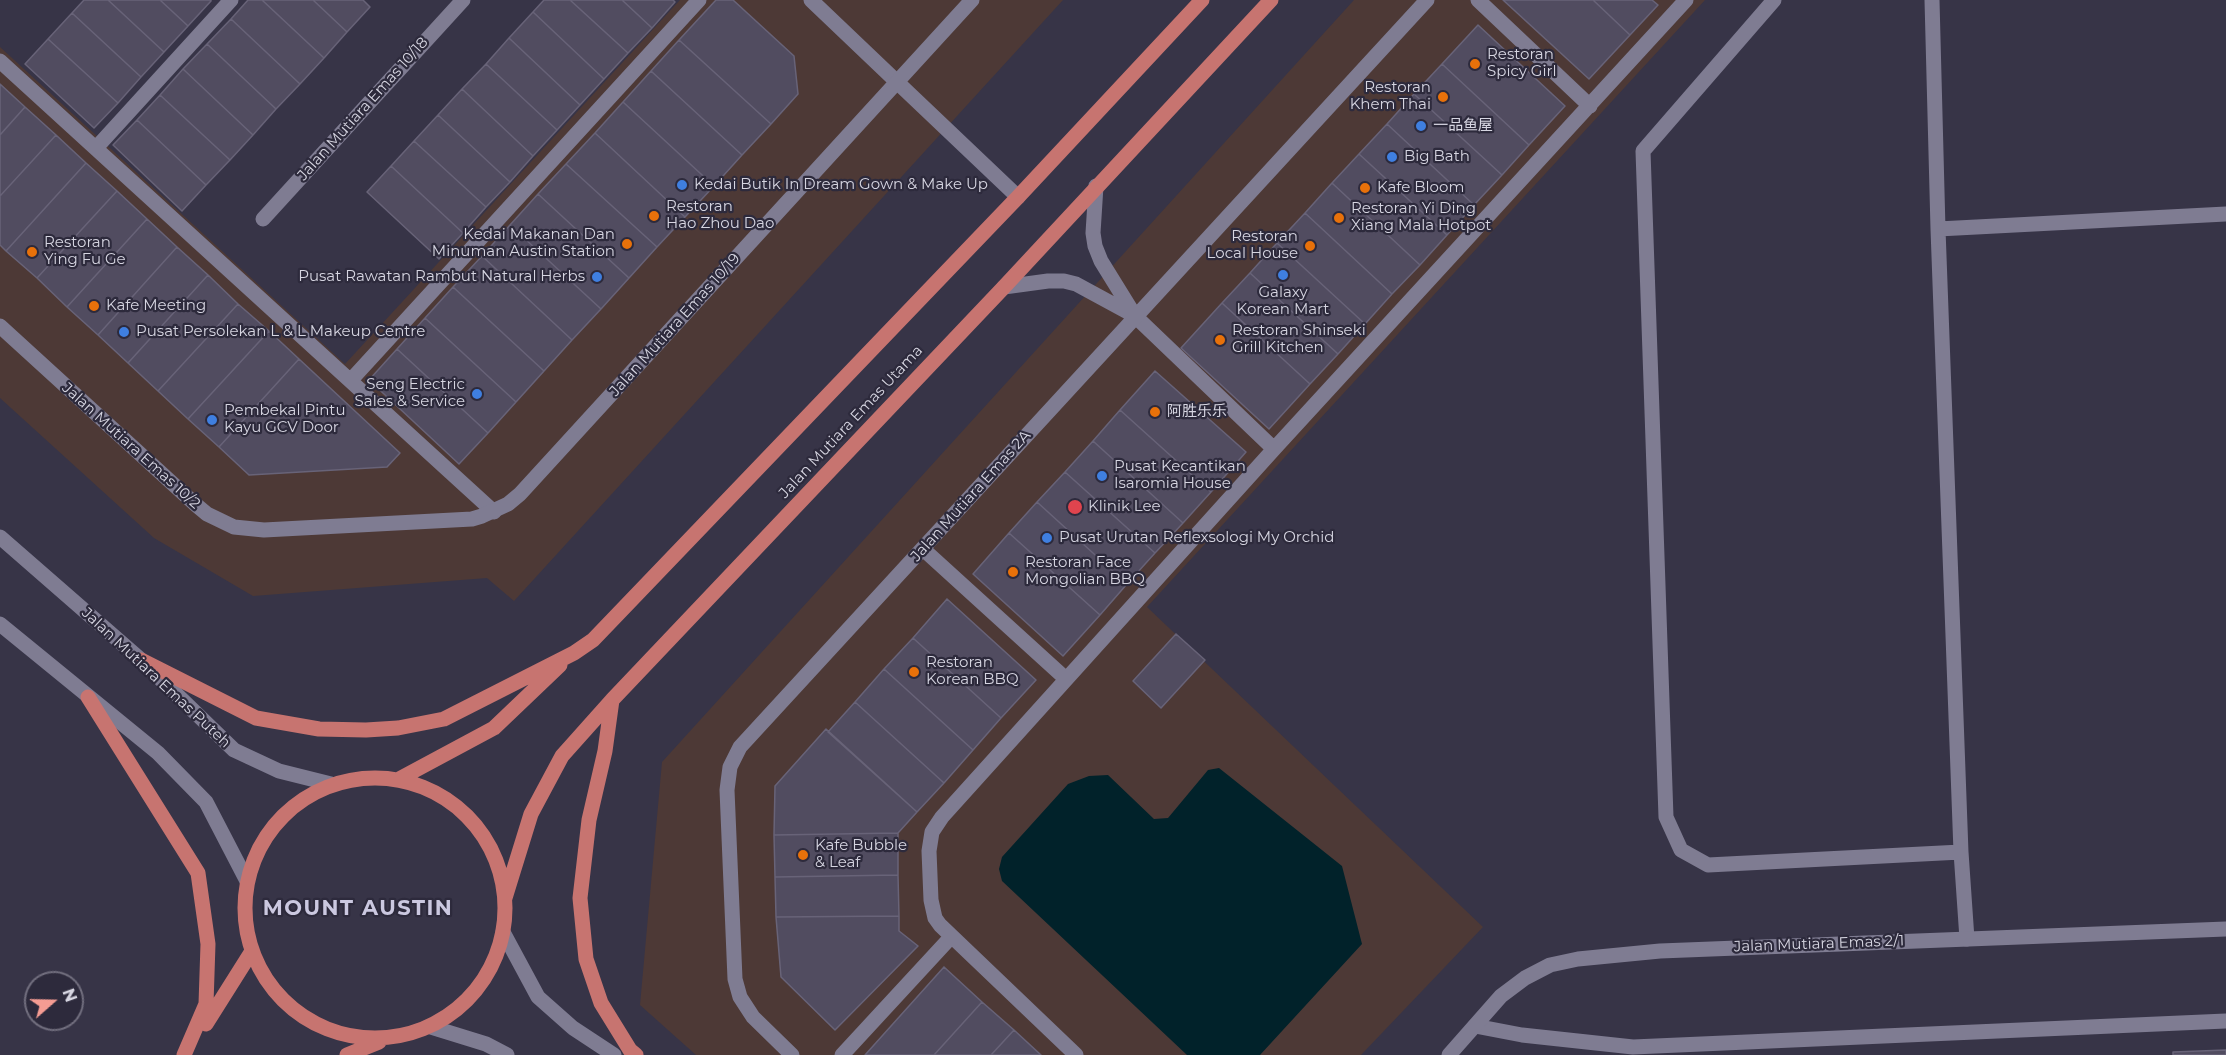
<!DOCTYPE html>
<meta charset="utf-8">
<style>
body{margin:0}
#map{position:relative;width:2226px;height:1055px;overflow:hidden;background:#373447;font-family:Montserrat,sans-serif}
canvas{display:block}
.north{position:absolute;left:24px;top:971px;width:60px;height:60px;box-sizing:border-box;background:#2d2a3c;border:2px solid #716e7e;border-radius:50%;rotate:70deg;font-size:16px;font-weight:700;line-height:24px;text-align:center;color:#d6d5e1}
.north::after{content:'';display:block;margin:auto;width:21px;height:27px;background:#f59c93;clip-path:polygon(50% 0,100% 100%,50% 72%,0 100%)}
</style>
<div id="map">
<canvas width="2226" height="1055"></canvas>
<div class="north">N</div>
</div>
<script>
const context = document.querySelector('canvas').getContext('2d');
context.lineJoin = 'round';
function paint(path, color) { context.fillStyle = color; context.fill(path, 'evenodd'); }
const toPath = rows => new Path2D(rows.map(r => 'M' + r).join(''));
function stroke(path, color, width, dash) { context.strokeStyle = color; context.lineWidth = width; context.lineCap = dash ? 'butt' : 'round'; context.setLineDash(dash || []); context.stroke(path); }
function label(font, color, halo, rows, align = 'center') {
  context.font = font + ' Montserrat,"Noto Sans SC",sans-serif'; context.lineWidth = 4.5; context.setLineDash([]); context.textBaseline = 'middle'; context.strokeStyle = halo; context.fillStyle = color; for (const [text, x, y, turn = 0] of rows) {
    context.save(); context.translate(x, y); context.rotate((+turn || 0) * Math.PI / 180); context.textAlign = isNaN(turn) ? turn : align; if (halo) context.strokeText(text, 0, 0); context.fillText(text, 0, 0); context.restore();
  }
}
const commercial = toPath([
 [680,0,1063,0,514,601,487,578,253,596,154,538,0,398,0,47,345,364],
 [1354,0,1705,0,1147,607,1483,927,1361,1055,696,1055,640,1005,662,762]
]);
const water = toPath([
 [1219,768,1342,866,1362,944,1260,1055,1187,1055,1002,881,999,869,1002,857,1068,784,1089,776,1108,775,1154,819,1168,818,1208,770]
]);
const building = toPath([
 [84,0,108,0,164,52,141,77,72,13,84,0],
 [108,0,160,0,188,26,164,52,108,0],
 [160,0,211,0,211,1,188,26,160,0],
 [248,0,262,0,324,58,300,84,231,19,248,0],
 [262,0,313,0,347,32,324,58,262,0],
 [313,0,363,0,370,7,347,32,313,0],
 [544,0,570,0,628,53,604,79,533,12,544,0],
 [570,0,622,0,652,28,628,53,570,0],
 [622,0,673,0,675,2,652,28,622,0],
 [716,0,733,0,794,56,798,94,771,124,679,40,716,0],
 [1503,0,1593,0,1630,35,1589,79,1503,0],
 [1593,0,1652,0,1658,5,1630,35,1593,0],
 [533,12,604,79,580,105,509,38,533,12],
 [72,13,141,77,118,103,48,39,72,13],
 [231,19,300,84,276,109,207,44,231,19],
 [1478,25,1565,106,1529,145,1442,64,1478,25],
 [509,38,580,105,557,130,486,64,509,38],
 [48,39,118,103,94,128,25,64,48,39],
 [679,40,771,124,742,155,651,71,679,40],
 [207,44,276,109,253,135,183,69,207,44],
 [486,64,557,130,533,156,462,89,486,64],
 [1442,64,1529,145,1502,175,1414,94,1442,64],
 [183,69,253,135,230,160,160,95,183,69],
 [651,71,742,155,714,186,623,102,651,71],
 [0,84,25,107,0,135,0,84],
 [462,89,533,156,510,182,438,115,462,89],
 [1414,94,1502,175,1474,205,1387,124,1414,94],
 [160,95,230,160,206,185,137,120,160,95],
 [623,102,714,186,685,217,595,133,623,102],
 [25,107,56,135,0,196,0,135,25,107],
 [438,115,510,182,486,207,414,141,438,115],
 [137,120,206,185,182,211,113,145,137,120],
 [1387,124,1474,205,1447,235,1359,154,1387,124],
 [595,133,685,217,657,247,566,164,595,133],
 [56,135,86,163,6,251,0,245,0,196,56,135],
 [414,141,486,207,463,233,391,166,414,141],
 [1359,154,1447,235,1420,265,1332,183,1359,154],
 [86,163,117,191,37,278,6,251,86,163],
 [566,164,657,247,629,278,538,194,566,164],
 [391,166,463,233,439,259,367,192,391,166],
 [1332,183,1420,265,1392,294,1305,213,1332,183],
 [117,191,147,219,67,307,37,278,117,191],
 [538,194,629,278,601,309,510,225,538,194],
 [1305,213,1392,294,1365,324,1277,243,1305,213],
 [147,219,177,247,98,335,67,307,147,219],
 [510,225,601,309,572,340,482,256,510,225],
 [1277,243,1365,324,1338,354,1250,273,1277,243],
 [177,247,208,275,128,363,98,335,177,247],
 [482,256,572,340,544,371,453,287,482,256],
 [1250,273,1338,354,1310,384,1222,303,1250,273],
 [208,275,238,304,158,391,128,363,208,275],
 [453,287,544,371,516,402,425,318,453,287],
 [1222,303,1310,384,1269,429,1181,348,1222,303],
 [238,304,269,331,188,419,158,391,238,304],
 [425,318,516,402,488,433,397,349,425,318],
 [269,331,299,359,219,447,188,419,269,331],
 [397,349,488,433,459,464,369,380,397,349],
 [299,359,400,453,387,467,249,475,219,447,299,359],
 [1155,371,1246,452,1211,492,1120,410,1155,371],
 [1120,410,1211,492,1183,523,1093,441,1120,410],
 [1093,441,1183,523,1155,553,1065,472,1093,441],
 [1065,472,1155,553,1127,584,1037,502,1065,472],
 [1037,502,1127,584,1100,615,1009,533,1037,502],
 [1009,533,1100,615,1063,656,973,574,1009,533],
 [947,599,1036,680,1001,718,913,638,947,599],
 [1176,634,1205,660,1161,708,1133,681,1176,634],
 [913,638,1001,718,973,750,884,669,913,638],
 [884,669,973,750,944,783,855,702,884,669],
 [855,702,944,783,917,812,828,732,855,702],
 [826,729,917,812,898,833,774,835,775,786,826,729],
 [898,833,898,875,775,877,774,835,898,833],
 [898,875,899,916,776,917,775,877,898,875],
 [899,916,899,931,918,946,835,1030,781,977,776,917,899,916],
 [944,967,982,1002,934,1055,865,1055,944,967],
 [982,1002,1014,1030,991,1055,934,1055,982,1002],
 [1014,1030,1041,1055,991,1055,1014,1030],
 [2226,1050,2226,1055,2173,1055,2173,1052,2226,1050]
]);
const service = toPath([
 [811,0,897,82],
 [1478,0,1590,106],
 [0,61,494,512],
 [96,148,231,0],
 [1135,316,1274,449],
 [351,380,699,0],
 [923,549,1066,679],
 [1475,1026,1522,1035,1633,1047,2226,1021],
 [842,1055,951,937],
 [1076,1055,940,925,935,918,931,900,929,851,932,832,942,817,1274,449,1686,0]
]);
const minor = toPath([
 [1774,0,1643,151,1666,817,1681,850,1708,865,1961,852],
 [1932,0,1938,229,1961,852,1967,939],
 [897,82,1018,197],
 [1096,186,1093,233,1095,246,1101,261,1135,316],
 [263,219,463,0],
 [1938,229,2226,214],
 [1004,287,1048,281,1064,281,1076,284,1135,316],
 [0,326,195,504,207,514,234,527,264,530,472,519,482,516,508,504,520,494,972,0],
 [792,1055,753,1017,740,997,735,979,727,790,730,767,740,747,1427,0]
]);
const tertiary = toPath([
 [0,537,141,660,234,750,279,771,331,784],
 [0,624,158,753,206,802,247,881],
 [503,932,538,997,573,1028,614,1055],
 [431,1027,486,1044,507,1055],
 [1449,1055,1501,996,1525,978,1550,965,1578,959,1660,951,2226,929]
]);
const primary = toPath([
 [141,660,256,718,319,729,366,730,398,728,444,719,574,653,593,640,1018,197,1202,0],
 [88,697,198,873,208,944,206,1004,184,1055],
 [612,700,605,751,589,820,580,898,586,959,601,1003,630,1050,636,1055],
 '245 908a130 130 0 1 1 260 0a130 130 0 1 1-260 0Z',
 [399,779,494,728,560,665],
 [505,898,531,814,562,756,612,700,1004,287,1271,0],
 [206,1024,252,951],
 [347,1055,379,1042]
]);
const markers = [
 [1475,64,6,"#e8710a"],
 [1443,97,6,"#e8710a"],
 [1421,126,6,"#3f7fe0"],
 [1392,157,6,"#3f7fe0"],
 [682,185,6,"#3f7fe0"],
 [1365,188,6,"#e8710a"],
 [654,216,6,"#e8710a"],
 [1339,218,6,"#e8710a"],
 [627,244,6,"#e8710a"],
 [1310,246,6,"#e8710a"],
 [32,252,6,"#e8710a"],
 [1283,275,6,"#3f7fe0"],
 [597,277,6,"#3f7fe0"],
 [94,306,6,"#e8710a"],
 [124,332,6,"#3f7fe0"],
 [1220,340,6,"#e8710a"],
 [477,394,6,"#3f7fe0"],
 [1155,412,6,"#e8710a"],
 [212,420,6,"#3f7fe0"],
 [1102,476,6,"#3f7fe0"],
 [1075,507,8,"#e0444e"],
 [1047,538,6,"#3f7fe0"],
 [1013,572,6,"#e8710a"],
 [914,672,6,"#e8710a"],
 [803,855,6,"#e8710a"]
];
const poiNames = [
 ["Restoran",1487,55],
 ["Spicy Girl",1487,72],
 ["Restoran",1431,88,"right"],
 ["Khem Thai",1431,105,"right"],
 ["一品鱼屋",1433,126],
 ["Big Bath",1404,157],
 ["Kedai Butik In Dream Gown & Make Up",694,185],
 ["Kafe Bloom",1377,188],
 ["Restoran",666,207],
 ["Hao Zhou Dao",666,224],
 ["Restoran Yi Ding",1351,209],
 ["Xiang Mala Hotpot",1351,226],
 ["Kedai Makanan Dan",615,235,"right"],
 ["Minuman Austin Station",615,252,"right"],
 ["Restoran",1298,237,"right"],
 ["Local House",1298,254,"right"],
 ["Restoran",44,243],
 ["Ying Fu Ge",44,260],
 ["Pusat Rawatan Rambut Natural Herbs",585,277,"right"],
 ["Galaxy",1283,293,"center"],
 ["Korean Mart",1283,310,"center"],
 ["Kafe Meeting",106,306],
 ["Restoran Shinseki",1232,331],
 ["Grill Kitchen",1232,348],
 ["Pusat Persolekan L & L Makeup Centre",136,332],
 ["Seng Electric",465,385,"right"],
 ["Sales & Service",465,402,"right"],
 ["Pembekal Pintu",224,411],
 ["Kayu GCV Door",224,428],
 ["阿胜乐乐",1167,412],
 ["Pusat Kecantikan",1114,467],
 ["Isaromia House",1114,484],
 ["Klinik Lee",1088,507],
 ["Pusat Urutan Reflexsologi My Orchid",1059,538],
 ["Restoran Face",1025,563],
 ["Mongolian BBQ",1025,580],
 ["Restoran",926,663],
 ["Korean BBQ",926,680],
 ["Kafe Bubble",815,846],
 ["& Leaf",815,863]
];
const streetNames = [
 ["Jalan Mutiara Emas 10/18",363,109,-48],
 ["Jalan Mutiara Emas 10/19",675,325,-48],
 ["Jalan Mutiara Emas Utama",851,422,-47],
 ["Jalan Mutiara Emas 10/2",131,446,42],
 ["Jalan Mutiara Emas 2A",971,496,-48],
 ["Jalan Mutiara Emas Puteh",156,678,43],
 ["Jalan Mutiara Emas 2/1",1819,944,-2]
];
const districtNames = [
 ["MOUNT AUSTIN",358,909]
];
paint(commercial, '#4d3936');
paint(water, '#01222a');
paint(building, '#514c60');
stroke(building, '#686378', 1.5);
stroke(service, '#7f7c92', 15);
stroke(minor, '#7f7c92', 15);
stroke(tertiary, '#7f7c92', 15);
stroke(primary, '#c77470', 15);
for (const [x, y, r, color] of markers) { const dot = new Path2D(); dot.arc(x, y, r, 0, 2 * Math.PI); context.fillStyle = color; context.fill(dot); stroke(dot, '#2d2a3c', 2); }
label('15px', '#d6d5e1', '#2d2a3c', poiNames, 'left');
label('15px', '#d6d5e1', '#2d2a3c', streetNames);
context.letterSpacing = '1.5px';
label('bold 21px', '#cbc8e0', '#2d2a3c', districtNames);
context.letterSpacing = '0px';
</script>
